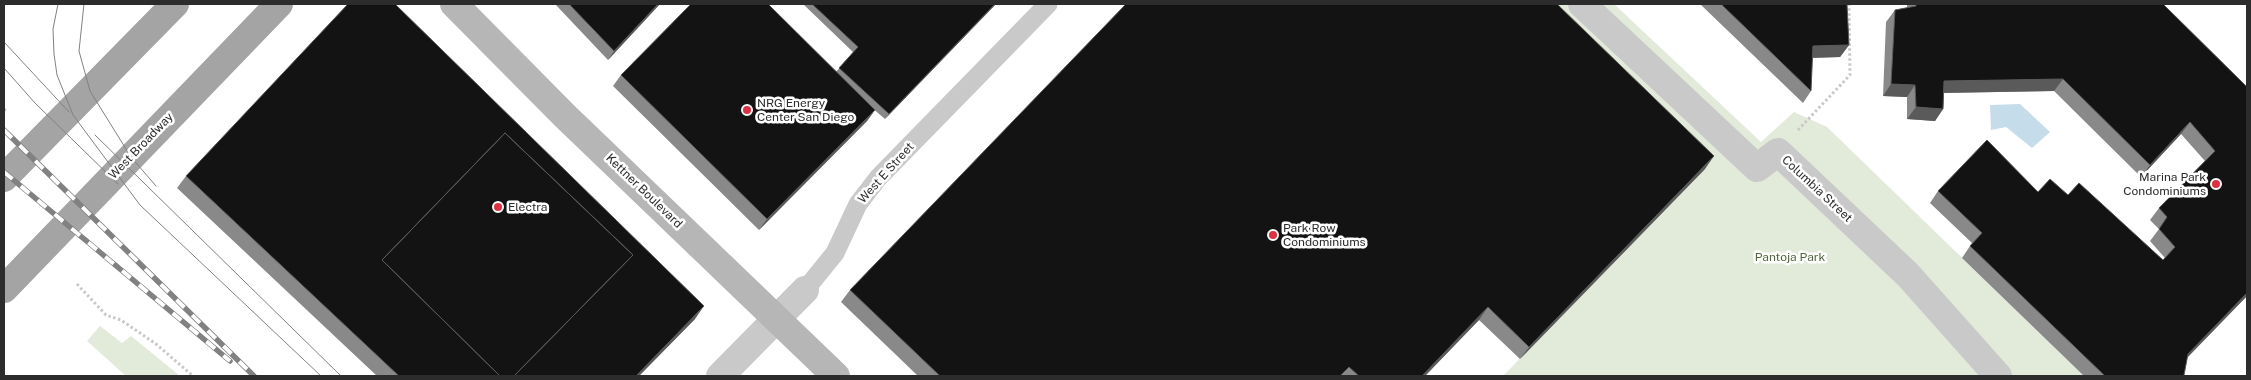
<!DOCTYPE html>
<style>
body{margin:0}
#map{position:relative;width:2251px;height:380px;overflow:hidden;background:#fff;font-family:"Public Sans",sans-serif}
canvas{display:block}
.frame{position:absolute;inset:0;border:5px solid #2c2c2c;pointer-events:none}
</style>
<div id="map">
<canvas width="2251" height="380"></canvas>
<div class="frame"></div>
</div>
<script>
const context = document.querySelector('canvas').getContext('2d');
context.lineJoin = 'round';
function paint(path, color) { context.fillStyle = color; context.fill(path, 'evenodd'); }
const toPath = rows => new Path2D(rows.map(r => 'M' + r).join(''));
function stroke(path, color, width, dash) { context.strokeStyle = color; context.lineWidth = width; context.lineCap = dash ? 'butt' : 'round'; context.setLineDash(dash || []); context.stroke(path); }
function label(font, color, halo, rows, align = 'center') {
  context.font = font + ' "Public Sans",sans-serif'; context.lineWidth = 5; context.setLineDash([]); context.textBaseline = 'middle'; context.strokeStyle = halo; context.fillStyle = color; for (const [text, x, y, turn = 0] of rows) {
    context.save(); context.translate(x, y); context.rotate((+turn || 0) * Math.PI / 180); context.textAlign = isNaN(turn) ? turn : align; if (halo) context.strokeText(text, 0, 0); context.fillText(text, 0, 0); context.restore();
  }
}
const green = toPath([
 [1535,4,1614,4,1761,142,1794,112,1827,127,2084,376,1503,376,1705,169],
 [100,326,122,343,131,336,180,376,126,376,87,341]
]);
const water = toPath([
 [2020,104,2050,132,2032,148,2006,127,1991,130,1990,105]
]);
const path = toPath([
 [4,109,7,112],
 [1798,130,1850,75,1849,4],
 [77,284,106,315,121,320,156,344,193,376]
]);
const service = toPath([
 [805,290,835,253,858,204,878,178,1048,4]
]);
const pedestrian = toPath([
 [1582,4,1757,168,1778,152,1908,275,1998,376]
]);
const minor = toPath([
 [720,376,805,290]
]);
const secondary = toPath([
 [454,4,565,116,836,376]
]);
const primary = toPath([
 [4,178,175,4],
 [4,289,279,4]
]);
const tram = toPath([
 [58,4,53,29,54,54,57,75,73,115,140,205,321,376],
 [84,4,79,51,90,91,131,157,156,186],
 [4,42,69,112],
 [4,68,35,103,118,184],
 [95,135,341,376]
]);
const rail = toPath([
 [4,130,254,376],
 [4,172,230,361]
]);
const wall = toPath([
 [555,4,660,4,608,60],
 [803,4,996,4,885,119,871,107,875,110,867,121,759,230,613,86,621,75,836,72,853,52],
 [1700,4,1847,4,1849,45,1840,57,1812,58,1811,91,1803,103],
 [1907,4,2163,4,2247,87,2247,296,2187,358,2183,376,2084,376,1962,258,1972,243,1930,203,1938,191,2038,192,2068,195,2163,260,2165,258,2150,241,2159,229,2150,220,2159,208,2205,161,2181,134,2141,177,2054,91,1944,93,1943,109,1935,121,1907,119,1907,97,1883,96,1886,22,1895,10,1907,8],
 [1705,169,1520,359,1479,320,1425,376,918,376,841,302,850,290],
 [186,176,695,319,639,376,377,376,177,188]
]);
const shadedWall = toPath([
 [658,4,660,4,608,60,614,51],
 [995,4,996,4,885,119,889,114],
 [1849,45,1840,57,1804,58,1813,46],
 [2063,79,2054,91,1936,93,1944,81],
 [1891,84,1915,85,1907,97,1883,96],
 [1916,107,1943,109,1935,121,1907,119],
 [875,110,867,121,759,230,767,219],
 [2190,122,2181,134,2141,177,2150,165],
 [1714,156,1705,169,1520,359,1529,347],
 [2247,293,2247,296,2179,366,2188,354],
 [704,306,695,319,639,376,636,376],
 [1488,307,1479,320,1425,376,1422,376]
]);
const building = toPath([
 [348,4,395,4,704,306,636,376,514,376,633,255,505,133,382,260,500,376,399,376,186,176,348,4],
 [569,4,658,4,614,51,569,4],
 [691,4,768,4,875,110,767,219,621,75,691,4],
 [812,4,995,4,889,114,839,68,858,47,812,4],
 [1126,4,1557,4,1714,156,1529,347,1488,307,1422,376,1359,376,1349,367,1340,376,940,376,850,290,1126,4],
 [1721,4,1847,4,1849,45,1813,46,1811,91,1721,4],
 [1916,4,2163,4,2247,87,2247,293,2188,354,2184,375,2183,376,2105,376,1970,246,1982,233,1938,191,1987,140,2038,192,2050,179,2068,195,2079,183,2163,260,2175,247,2159,229,2167,217,2159,208,2215,151,2190,122,2150,165,2063,79,1944,81,1943,109,1916,107,1915,85,1891,84,1895,10,1916,6,1916,4],
 [505,133,633,255,514,376,500,376,382,260,505,133]
]);
const markers = [
 [747,110,5,"#e22f3f"],
 [2216,184,5,"#e22f3f"],
 [498,207,5,"#e22f3f"],
 [1273,235,5,"#e22f3f"]
];
const poiNames = [
 ["NRG Energy",757,103],
 ["Center San Diego",757,117],
 ["Marina Park",2206,177,"right"],
 ["Condominiums",2206,191,"right"],
 ["Electra",508,207],
 ["Park Row",1283,228],
 ["Condominiums",1283,242]
];
const streetNames = [
 ["West Broadway",141,146,-46],
 ["West E Street",886,173,-48],
 ["Columbia Street",1817,189,43],
 ["Kettner Boulevard",644,191,44]
];
const parkNames = [
 ["Pantoja Park",1790,257]
];
paint(green, '#e2ead9');
paint(water, '#c5dcea');
stroke(path, '#c9c9c9', 3, [2.5, 2.5]);
stroke(service, '#c9c9c9', 19);
stroke(pedestrian, '#c9c9c9', 28);
stroke(minor, '#c9c9c9', 28);
stroke(secondary, '#b6b6b6', 28);
stroke(primary, '#a4a4a4', 28);
stroke(tram, '#818181', 1);
stroke(rail, '#818181', 5.5);
stroke(rail, '#fff', 4, [11]);
paint(wall, '#898989');
paint(shadedWall, '#5a5a5a');
paint(building, '#131313');
stroke(building, '#5a5a5a', 1);
for (const [x, y, r, color] of markers) { const dot = new Path2D(); dot.arc(x, y, r, 0, 2 * Math.PI); context.fillStyle = color; context.fill(dot); stroke(dot, '#fff', 2); }
label('12px', '#2c2c2c', '#fff', poiNames, 'left');
label('12px', '#2c2c2c', '#fff', streetNames);
label('12px', '#50663b', '#fff', parkNames);
</script>
